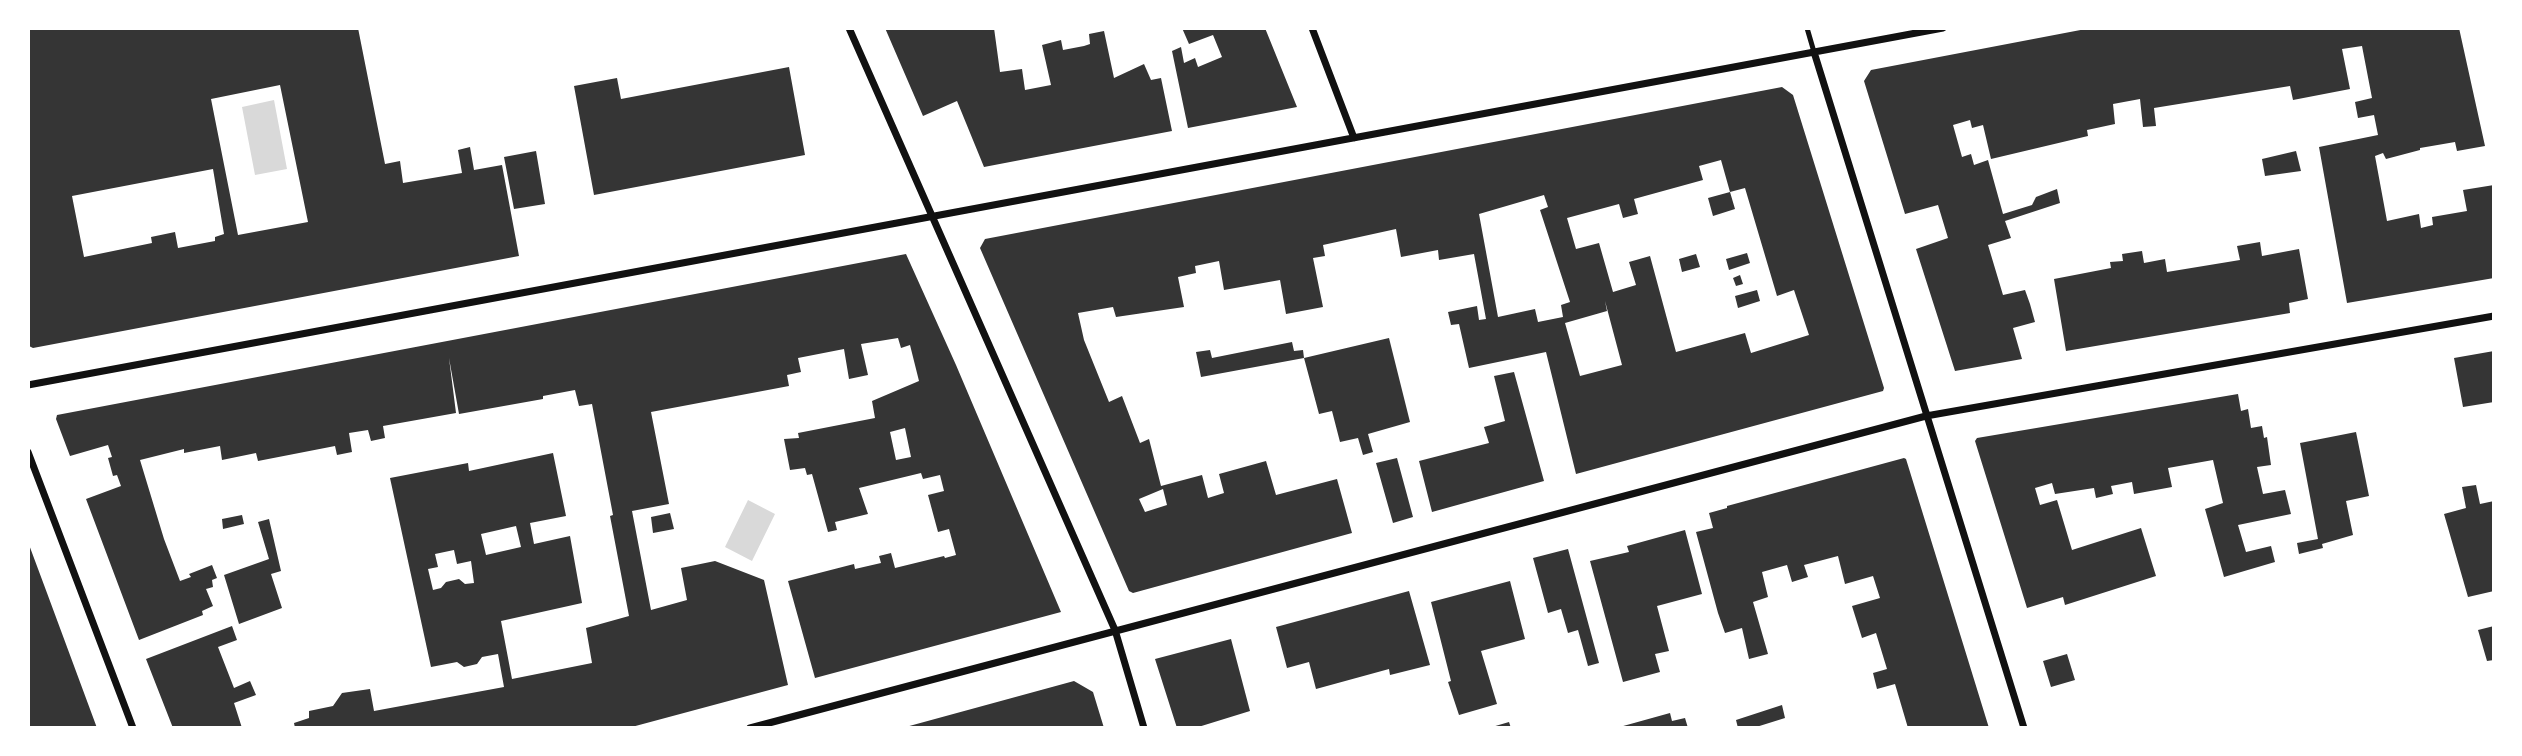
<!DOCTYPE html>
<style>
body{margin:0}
#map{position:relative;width:2522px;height:756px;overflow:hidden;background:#fff;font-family:"Public Sans",sans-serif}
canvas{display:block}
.frame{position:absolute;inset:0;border:30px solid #fff;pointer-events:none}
</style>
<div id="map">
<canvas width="2522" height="756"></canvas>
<div class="frame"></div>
</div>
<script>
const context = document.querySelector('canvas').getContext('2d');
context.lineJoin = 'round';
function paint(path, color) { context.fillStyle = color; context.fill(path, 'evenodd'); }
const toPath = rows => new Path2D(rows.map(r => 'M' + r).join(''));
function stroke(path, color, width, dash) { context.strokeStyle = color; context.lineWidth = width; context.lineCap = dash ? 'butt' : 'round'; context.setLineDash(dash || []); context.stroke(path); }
const water = toPath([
 [274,100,287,169,255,175,242,107],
 [748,500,775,514,752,561,725,547]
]);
const building = toPath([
 [28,28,358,28,385,164,400,161,403,183,462,173,458,150,470,147,474,170,502,165,519,256,33,348,29,346,28,323],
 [280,85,308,222,238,235,211,99],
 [213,169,224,234,215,237,215,241,178,248,175,232,151,237,152,243,84,257,72,196],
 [885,28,957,28,958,30,994,28,1000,72,1022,69,1025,90,1051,85,1042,45,1061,40,1063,50,1084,46,1090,44,1089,34,1104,31,1114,78,1144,64,1151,80,1161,78,1172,131,984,167,957,101,923,116],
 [1182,28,1265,28,1297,107,1188,128,1172,51,1181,47,1184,63,1195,58,1198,67,1222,57,1213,35,1189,44],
 [2091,28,2459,28,2485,146,2457,151,2455,142,2420,148,2420,150,2386,159,2383,153,2375,156,2387,221,2419,214,2421,228,2433,225,2432,217,2467,211,2463,190,2494,185,2494,278,2347,303,2319,147,2378,135,2374,115,2358,118,2355,102,2372,98,2362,46,2342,49,2350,89,2293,100,2290,86,2154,108,2156,126,2143,127,2140,99,2113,104,2115,124,2087,130,2088,136,1991,159,1983,125,1972,128,1970,120,1953,125,1962,157,1971,154,1974,165,1988,160,2003,214,2032,205,2036,197,2057,189,2060,203,2005,221,2011,238,1988,245,2003,295,2025,290,2030,304,2035,322,2013,328,2022,359,1955,371,1916,249,1948,238,1938,205,1905,214,1864,81,1871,70],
 [789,67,805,155,594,195,574,86,617,78,621,99],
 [1782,87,1793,95,1884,388,1883,391,1576,474,1546,352,1469,368,1459,324,1451,325,1448,312,1477,306,1479,320,1486,319,1474,254,1439,260,1438,250,1401,257,1396,229,1323,245,1325,256,1313,258,1323,307,1286,314,1280,280,1224,290,1219,261,1195,266,1196,273,1178,277,1184,307,1116,317,1113,307,1078,313,1084,340,1109,402,1122,396,1140,443,1149,439,1161,486,1202,475,1208,498,1224,493,1219,474,1266,461,1276,495,1337,479,1352,533,1133,593,1129,591,980,248,985,239],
 [1721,160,1730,192,1708,198,1713,216,1735,209,1730,192,1745,188,1777,296,1794,290,1809,335,1751,353,1745,333,1676,352,1650,256,1629,262,1636,285,1613,292,1599,243,1576,249,1567,218,1619,204,1623,218,1638,214,1634,199,1703,180,1699,166],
 [1544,195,1548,207,1540,210,1570,302,1561,305,1563,317,1538,322,1535,309,1498,317,1479,214],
 [1605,301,1622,365,1580,376,1565,323,1607,311],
 [1163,489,1167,505,1145,512,1139,499],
 [536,151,545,204,514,209,504,157],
 [2296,151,2301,171,2265,176,2262,159],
 [2260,242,2262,256,2299,249,2308,299,2289,303,2290,313,2066,351,2054,279,2111,268,2110,262,2123,261,2122,254,2142,251,2144,263,2165,259,2167,272,2240,260,2237,246],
 [1747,253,1750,263,1729,270,1726,259],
 [906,254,956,365,1061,612,815,678,788,581,854,564,855,569,881,563,879,556,891,553,895,568,944,556,945,558,956,555,949,529,938,532,928,495,944,491,940,475,923,479,921,473,859,488,868,514,835,522,837,530,828,532,812,474,807,475,805,468,790,470,784,439,799,438,798,433,875,418,872,401,919,381,910,345,901,348,898,338,861,344,868,375,849,379,844,349,798,358,801,372,787,375,789,386,651,412,669,504,632,511,651,610,687,600,681,568,715,561,764,580,788,685,628,728,295,728,294,723,309,718,309,711,333,706,342,693,370,689,374,711,504,687,498,654,482,657,477,664,464,667,457,662,431,667,390,478,468,463,469,471,553,453,566,516,530,523,534,544,570,536,582,603,501,621,512,679,592,663,586,628,629,616,610,516,613,515,592,404,579,406,575,390,543,396,543,399,459,414,449,358,456,413,383,426,385,438,371,441,368,430,349,433,352,452,337,455,335,446,258,461,256,453,222,460,220,446,184,453,184,449,140,460,164,539,180,581,191,577,189,574,212,565,217,578,212,580,213,587,206,589,213,606,202,611,203,615,139,640,86,499,121,486,117,475,113,476,108,458,112,457,108,445,70,456,56,419,57,415],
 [905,428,911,457,896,460,890,432],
 [516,526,521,547,486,555,481,534],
 [454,550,457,564,471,561,474,583,465,584,459,579,446,582,441,588,433,590,428,569,438,567,435,554],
 [1696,254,1700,267,1682,272,1679,259],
 [1740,275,1743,284,1736,286,1733,278],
 [1757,290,1760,301,1738,308,1735,296],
 [1389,338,1410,422,1368,434,1373,452,1363,455,1358,438,1340,442,1332,411,1319,414,1304,358],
 [1292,342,1294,351,1303,350,1304,358,1201,377,1196,352,1210,350,1212,358],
 [2494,351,2494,402,2463,407,2454,358],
 [1514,372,1544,481,1432,512,1419,461,1489,443,1484,427,1505,421,1494,376],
 [2238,394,2241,411,2248,409,2251,428,2262,426,2264,438,2267,437,2271,465,2257,467,2263,494,2285,490,2291,514,2238,525,2246,552,2271,546,2275,562,2224,577,2205,509,2223,503,2213,460,2168,468,2172,487,2134,494,2132,482,2111,486,2113,494,2096,498,2094,488,2055,494,2052,483,2035,488,2040,505,2057,500,2072,550,2141,528,2156,576,2065,605,2063,597,2027,608,1975,441,1977,438],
 [2356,432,2369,496,2346,501,2353,535,2322,544,2323,548,2299,554,2297,543,2318,539,2300,443],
 [1397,458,1413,517,1393,523,1376,463],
 [1904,458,1906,459,1989,728,1908,728,1895,684,1877,689,1873,673,1887,669,1876,633,1862,638,1852,606,1880,598,1873,576,1845,584,1838,556,1804,565,1808,577,1792,582,1787,565,1762,572,1768,597,1753,602,1768,654,1749,659,1742,628,1725,633,1718,613,1696,532,1713,528,1709,513,1727,508,1727,506],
 [2476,485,2480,504,2494,501,2494,591,2468,597,2444,514,2466,508,2462,487],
 [670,513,674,529,653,533,651,517],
 [242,515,244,524,223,529,222,519],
 [269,519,281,571,271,574,282,608,239,624,224,575,269,559,258,522],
 [1685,530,1702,594,1657,606,1669,651,1655,654,1660,672,1623,682,1590,561,1629,552,1627,546],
 [28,542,47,593,97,728,28,728],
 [1568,549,1599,663,1588,666,1578,630,1568,633,1561,609,1548,613,1533,558],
 [1510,581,1525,639,1481,651,1497,704,1459,715,1448,682,1451,681,1431,602],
 [1409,591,1430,665,1390,675,1389,669,1316,689,1309,662,1287,668,1276,627],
 [232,626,237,640,218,647,234,688,250,681,256,695,234,703,242,728,173,728,146,659],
 [2494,626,2494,660,2487,661,2478,630],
 [1231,639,1250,711,1195,728,1177,728,1155,659],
 [2067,654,2075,680,2051,687,2043,661],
 [1074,681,1093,692,1104,728,902,728],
 [1782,705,1785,718,1753,728,1738,728,1736,720],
 [1670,713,1672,721,1685,718,1688,728,1616,728],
 [1509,722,1511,728,1493,728,1492,727]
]);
const service = toPath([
 [1807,28,1814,52]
]);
const minor = toPath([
 [849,28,1115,630,1144,728],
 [1312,28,1354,138],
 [1814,52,2024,728],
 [28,385,1943,28],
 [28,452,133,728],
 [750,728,1926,416,2494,316]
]);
paint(water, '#d9d9d9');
paint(building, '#353535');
stroke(service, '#111', 5);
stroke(minor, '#111', 7);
</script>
